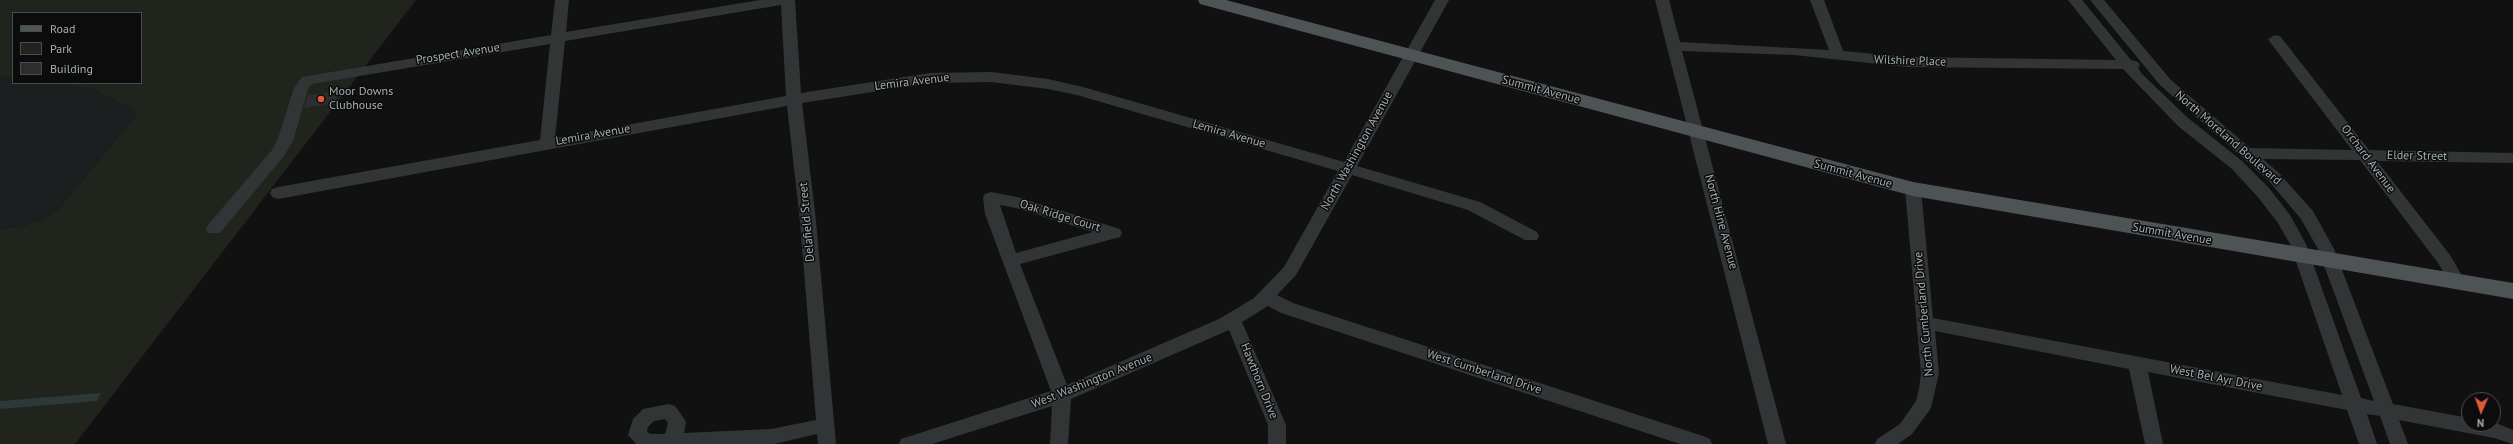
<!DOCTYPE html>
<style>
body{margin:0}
#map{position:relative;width:2513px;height:444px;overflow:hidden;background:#111112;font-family:"PT Sans",sans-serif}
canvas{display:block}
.legend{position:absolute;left:12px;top:12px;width:130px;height:72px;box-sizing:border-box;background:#0c0c0d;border:1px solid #484d4f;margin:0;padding:5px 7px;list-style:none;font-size:12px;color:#a3aeb1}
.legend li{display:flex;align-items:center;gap:8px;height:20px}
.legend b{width:20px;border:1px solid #484d4f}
.north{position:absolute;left:2461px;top:392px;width:40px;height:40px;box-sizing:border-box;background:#0c0c0d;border:1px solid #484d4f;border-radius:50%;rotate:182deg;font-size:11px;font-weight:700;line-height:16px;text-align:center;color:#a3aeb1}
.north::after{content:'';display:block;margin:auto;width:14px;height:18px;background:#e15939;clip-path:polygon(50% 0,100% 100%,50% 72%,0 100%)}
</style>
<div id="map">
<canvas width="2513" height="444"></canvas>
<ul class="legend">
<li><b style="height:5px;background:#4e5355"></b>Road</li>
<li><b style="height:11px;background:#20241d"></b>Park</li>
<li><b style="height:11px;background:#2c2d2e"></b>Building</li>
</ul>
<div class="north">N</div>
</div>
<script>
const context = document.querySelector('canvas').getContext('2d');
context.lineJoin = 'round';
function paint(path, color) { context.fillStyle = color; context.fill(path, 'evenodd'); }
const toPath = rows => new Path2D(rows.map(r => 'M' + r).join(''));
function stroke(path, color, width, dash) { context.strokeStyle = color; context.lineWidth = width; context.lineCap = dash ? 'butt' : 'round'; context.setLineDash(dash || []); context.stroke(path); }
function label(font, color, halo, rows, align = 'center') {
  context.font = font + ' "PT Sans",sans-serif'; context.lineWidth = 3; context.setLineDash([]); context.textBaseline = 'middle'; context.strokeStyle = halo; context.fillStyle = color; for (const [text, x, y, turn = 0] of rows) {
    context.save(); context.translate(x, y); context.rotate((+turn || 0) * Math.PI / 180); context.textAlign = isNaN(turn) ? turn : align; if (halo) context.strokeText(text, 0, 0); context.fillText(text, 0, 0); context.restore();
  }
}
const built = toPath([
 [0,77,13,78,13,83,57,83,93,89,129,107,137,114,58,210,44,218,20,227,0,229]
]);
const green = toPath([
 [0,0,416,0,75,444,0,444,0,229,20,227,44,218,58,210,137,114,129,107,93,89,57,83,141,83,141,13,13,13,13,78,0,77]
]);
const water = toPath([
 [101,393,97,401,0,409,0,401]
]);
const building = toPath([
 [339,91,335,103,304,108,308,95]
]);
const minor = toPath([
 [555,0,569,0,566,32,760,0,795,0,801,93,930,73,991,72,1048,79,1083,87,1344,162,1435,0,1449,0,1357,166,1480,202,1537,232,1539,236,1537,240,1525,240,1468,210,1352,175,1296,275,1277,295,1293,303,1703,436,1710,439,1712,444,1680,444,1281,313,1268,306,1242,322,1286,425,1286,444,1268,444,1268,425,1229,330,1071,399,1068,444,1050,444,1052,406,932,444,899,444,901,439,1051,391,985,214,983,198,985,194,991,192,1017,197,1120,229,1122,233,1120,237,1020,264,1067,385,1219,319,1254,298,1284,267,1338,171,1077,95,1048,89,991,82,930,83,802,103,816,221,836,444,818,444,817,434,774,444,636,444,628,435,633,419,643,409,669,404,675,406,683,417,686,422,684,433,771,429,816,420,800,221,787,106,278,199,272,197,270,193,272,189,278,187,540,140,550,44,312,84,308,89,293,141,283,157,220,233,208,233,206,229,208,225,272,150,277,141,294,88,302,77,551,35,555,0],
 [781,5,786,96,555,138,565,41,781,5],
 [1000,205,1016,208,1093,232,1016,253,1000,205],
 [665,419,668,423,665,434,651,434,647,432,648,427,654,421,665,419],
 [1655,0,1669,0,1680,42,1829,50,1810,0,1824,0,1843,51,1907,57,2116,60,2068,0,2082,0,2131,60,2138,62,2140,65,2138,68,2142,74,2188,118,2242,161,2269,188,2290,215,2306,244,2361,398,2374,401,2318,249,2301,219,2268,180,2160,85,2090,0,2104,0,2170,79,2250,148,2352,150,2270,42,2268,39,2275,35,2280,36,2369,150,2513,153,2513,163,2377,161,2450,255,2465,281,2463,285,2457,287,2451,285,2438,263,2360,160,2263,159,2278,172,2313,211,2334,249,2393,404,2469,418,2469,424,2496,423,2513,430,2513,444,2494,438,2399,420,2408,444,2390,444,2380,416,2367,414,2377,444,2359,444,2347,410,2148,372,2163,444,2145,444,2129,369,1935,331,1939,373,1931,408,1912,434,1898,444,1875,444,1877,439,1900,424,1916,401,1919,389,1921,373,1905,189,1907,185,1913,184,1919,185,1921,189,1933,318,2342,395,2290,244,2278,223,2257,196,2232,169,2178,126,2123,69,1907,67,1794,55,1682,51,1786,444,1768,444,1655,0]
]);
const major = toPath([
 [1198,0,1226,0,1913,182,2513,283,2513,299,1913,196,1200,4,1198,0]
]);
const markers = [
 [321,99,4,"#e15939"]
];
const streetNames = [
 ["Prospect Avenue",458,54,-9],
 ["Wilshire Place",1910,61,2],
 ["Lemira Avenue",912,82,-7],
 ["Summit Avenue",1541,90,15],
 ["Lemira Avenue",1229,134,16],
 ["Lemira Avenue",593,135,-10],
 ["North Moreland Boulevard",2228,138,41],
 ["North Washington Avenue",1357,151,-61],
 ["Elder Street",2417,156,1],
 ["Orchard Avenue",2368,159,53],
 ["Summit Avenue",1853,174,15],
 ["Oak Ridge Court",1060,216,17],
 ["Delafield Street",807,222,-95],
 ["North Hine Avenue",1721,222,75],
 ["Summit Avenue",2172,234,10],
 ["North Cumberland Drive",1924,314,-95],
 ["West Cumberland Drive",1484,372,18],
 ["West Bel Ayr Drive",2216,378,11],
 ["West Washington Avenue",1092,381,-22],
 ["Hawthorn Drive",1259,381,68]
];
const poiNames = [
 ["Moor Downs",329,92],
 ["Clubhouse",329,106]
];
paint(built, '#1d1e1f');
paint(green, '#20241d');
paint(water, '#2b3939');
paint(building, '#2c2d2e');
paint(minor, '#323536');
paint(major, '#4e5355');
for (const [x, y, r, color] of markers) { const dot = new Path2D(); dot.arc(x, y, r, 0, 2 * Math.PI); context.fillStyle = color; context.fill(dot); stroke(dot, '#0c0c0d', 1.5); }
label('12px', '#a3aeb1', '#0c0c0d', streetNames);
label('12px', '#a3aeb1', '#0c0c0d', poiNames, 'left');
</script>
